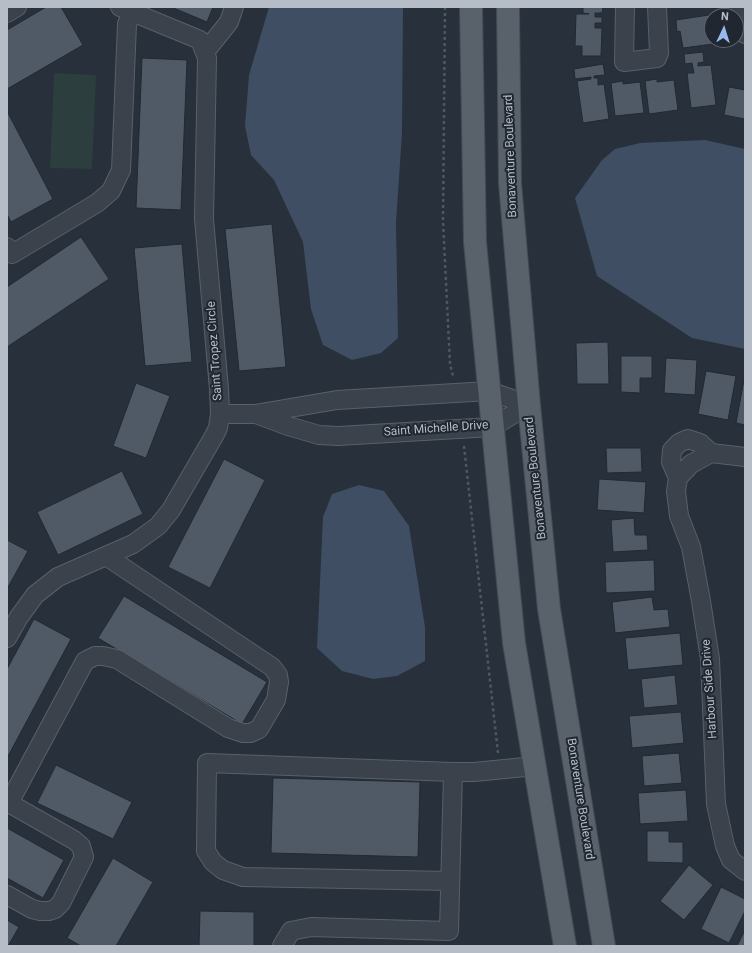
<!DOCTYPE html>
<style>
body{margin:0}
#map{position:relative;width:752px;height:953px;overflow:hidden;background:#27303b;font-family:Roboto,sans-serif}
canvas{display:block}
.frame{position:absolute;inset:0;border:8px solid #b7bdc7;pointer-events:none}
.north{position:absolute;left:704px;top:8px;width:40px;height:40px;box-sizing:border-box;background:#202730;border:1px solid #5c636c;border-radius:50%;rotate:4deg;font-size:11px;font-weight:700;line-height:16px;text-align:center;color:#b7bdc7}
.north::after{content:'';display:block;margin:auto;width:14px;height:18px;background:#98b9eb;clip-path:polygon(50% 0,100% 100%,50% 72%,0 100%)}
</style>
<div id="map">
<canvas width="752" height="953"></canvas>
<div class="frame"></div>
<div class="north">N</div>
</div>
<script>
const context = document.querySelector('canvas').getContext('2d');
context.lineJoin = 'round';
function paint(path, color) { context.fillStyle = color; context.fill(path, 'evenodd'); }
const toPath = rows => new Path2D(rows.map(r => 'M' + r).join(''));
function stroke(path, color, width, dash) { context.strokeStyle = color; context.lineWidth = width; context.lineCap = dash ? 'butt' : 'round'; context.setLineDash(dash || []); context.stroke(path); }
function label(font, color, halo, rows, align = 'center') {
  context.font = font + ' Roboto,sans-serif'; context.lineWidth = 4; context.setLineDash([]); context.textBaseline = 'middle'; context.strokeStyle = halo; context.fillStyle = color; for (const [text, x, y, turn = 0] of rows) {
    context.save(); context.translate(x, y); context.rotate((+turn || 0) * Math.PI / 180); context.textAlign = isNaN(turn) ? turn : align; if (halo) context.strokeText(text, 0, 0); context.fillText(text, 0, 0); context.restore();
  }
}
const green = toPath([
 [54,73,96,75,92,169,50,168]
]);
const water = toPath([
 [269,7,403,7,402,133,396,223,398,338,381,353,352,360,323,345,311,309,303,242,274,180,251,155,245,126,249,75],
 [705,140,745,149,745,349,692,338,597,276,575,198,602,160,615,149,640,143],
 [359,485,384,491,409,526,425,627,425,661,397,676,373,679,342,671,317,648,323,517,332,494]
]);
const building = toPath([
 [46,7,61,7,83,45,7,89,7,30,46,7],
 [171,7,213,7,207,22,171,7],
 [583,7,603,7,602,13,595,13,595,17,602,17,602,23,595,23,595,28,602,28,601,56,582,56,582,46,575,46,576,14,589,14,583,13,583,7],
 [709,15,713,44,683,48,680,31,677,32,676,20,709,15],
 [703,52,704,62,698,63,698,66,711,65,716,105,691,108,687,73,694,73,692,63,685,64,684,54,703,52],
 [142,58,187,60,181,210,136,208,142,58],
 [603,64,605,75,594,76,594,78,598,78,598,85,604,84,609,119,583,123,577,81,591,79,591,77,575,79,574,69,603,64],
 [657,79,657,82,674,80,678,110,649,114,645,81,657,79],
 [623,81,623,84,640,82,644,113,615,116,611,83,623,81],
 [729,87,745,90,745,119,724,115,729,87],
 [8,113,53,199,11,222,7,214,7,114,8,113],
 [272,224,286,367,239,371,225,229,272,224],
 [81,237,109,279,7,347,7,287,81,237],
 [182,244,192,362,145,366,134,248,182,244],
 [608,342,609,384,577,384,576,343,608,342],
 [621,356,652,356,652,378,640,378,640,393,621,392,621,356],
 [666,358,697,360,695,395,664,393,666,358],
 [706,371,736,376,728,420,698,414,706,371],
 [744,380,745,380,745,425,736,423,744,380],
 [136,383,170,396,146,458,113,446,136,383],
 [606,448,641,448,642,472,607,473,606,448],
 [224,459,265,480,210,588,168,567,224,459],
 [122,471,143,514,58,555,37,512,122,471],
 [599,479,646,482,644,513,597,510,599,479],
 [634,518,635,535,647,535,648,550,613,552,611,520,634,518],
 [7,540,28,551,7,589,7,540],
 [654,560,655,591,606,593,605,562,654,560],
 [124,596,267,682,242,724,98,638,124,596],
 [652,597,654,610,668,609,670,627,615,633,612,602,652,597],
 [34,619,71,639,7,758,7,669,34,619],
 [680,633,683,665,628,670,625,638,680,633],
 [675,675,678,705,644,708,641,679,675,675],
 [681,712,684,743,632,748,629,716,681,712],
 [679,753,682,783,644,786,642,756,679,753],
 [56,765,132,802,113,839,37,803,56,765],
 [273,778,420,782,418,857,271,853,273,778],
 [686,790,688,821,640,824,638,793,686,790],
 [7,828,64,860,43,898,7,878,7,828],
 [647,831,669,831,669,842,683,842,683,863,647,862,647,831],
 [113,858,153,882,116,946,81,946,67,938,113,858],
 [689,865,713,885,684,920,660,901,689,865],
 [721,887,745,899,745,911,729,943,701,929,721,887],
 [200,911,254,912,254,946,199,946,200,911],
 [7,920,19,927,8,946,7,946,7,920],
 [745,930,745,946,737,946,745,930]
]);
const path = toPath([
 [445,7,443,221,450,364,453,376],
 [464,446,498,753]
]);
const minor = toPath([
 [625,7,624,62,657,58,659,53,657,7],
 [737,7,740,24,745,34],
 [7,13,17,7],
 [205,52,229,22,234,7],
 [7,247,12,254,97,203,111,191,121,170,127,24,133,12],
 [220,414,255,414,337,400,489,391,529,405],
 [256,414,288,426,319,435,338,436,492,427,529,405],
 [745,457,711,453,691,464,678,478,676,491,679,516,691,547,701,601,710,659,716,804,725,846,731,860,745,871],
 [678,478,671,462,672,450,679,443,688,439,700,443,711,453],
 [7,638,19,617,35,595,58,577,133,544,158,526,171,510,214,436,218,428,220,414,219,389,204,219,207,58,200,40,120,7],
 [7,802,74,840,81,846,84,857,61,903,55,909,49,911,40,911,32,909,7,895],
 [9,803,85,661,95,656,103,656,117,659,228,728,243,733,250,733,259,729,276,700,279,682,278,675,272,667,106,556],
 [450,881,243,877,223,870,213,862,206,851,207,763,453,772,474,772,535,766],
 [282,946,291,931,311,927,449,931,453,772]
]);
const major = toPath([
 [471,7,475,242,495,450,514,643,565,946],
 [508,7,510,183,529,405,549,609,604,946]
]);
const streetNames = [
 ["Bonaventure Boulevard",511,156,-92],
 ["Saint Tropez Circle",215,351,-94],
 ["Saint Michelle Drive",436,429,-4],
 ["Bonaventure Boulevard",536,478,-96],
 ["Harbour Side Drive",710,689,-94],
 ["Bonaventure Boulevard",580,799,81]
];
paint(green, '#2c3e3e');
paint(water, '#3f4e62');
paint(building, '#505a66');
stroke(building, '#222932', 1);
stroke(minor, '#596069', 20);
stroke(major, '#444b54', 24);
stroke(path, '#4b5b5d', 2.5, [3, 3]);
stroke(minor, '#3b424b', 18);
stroke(major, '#59616b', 22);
label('12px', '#b7bdc7', '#202730', streetNames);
</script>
